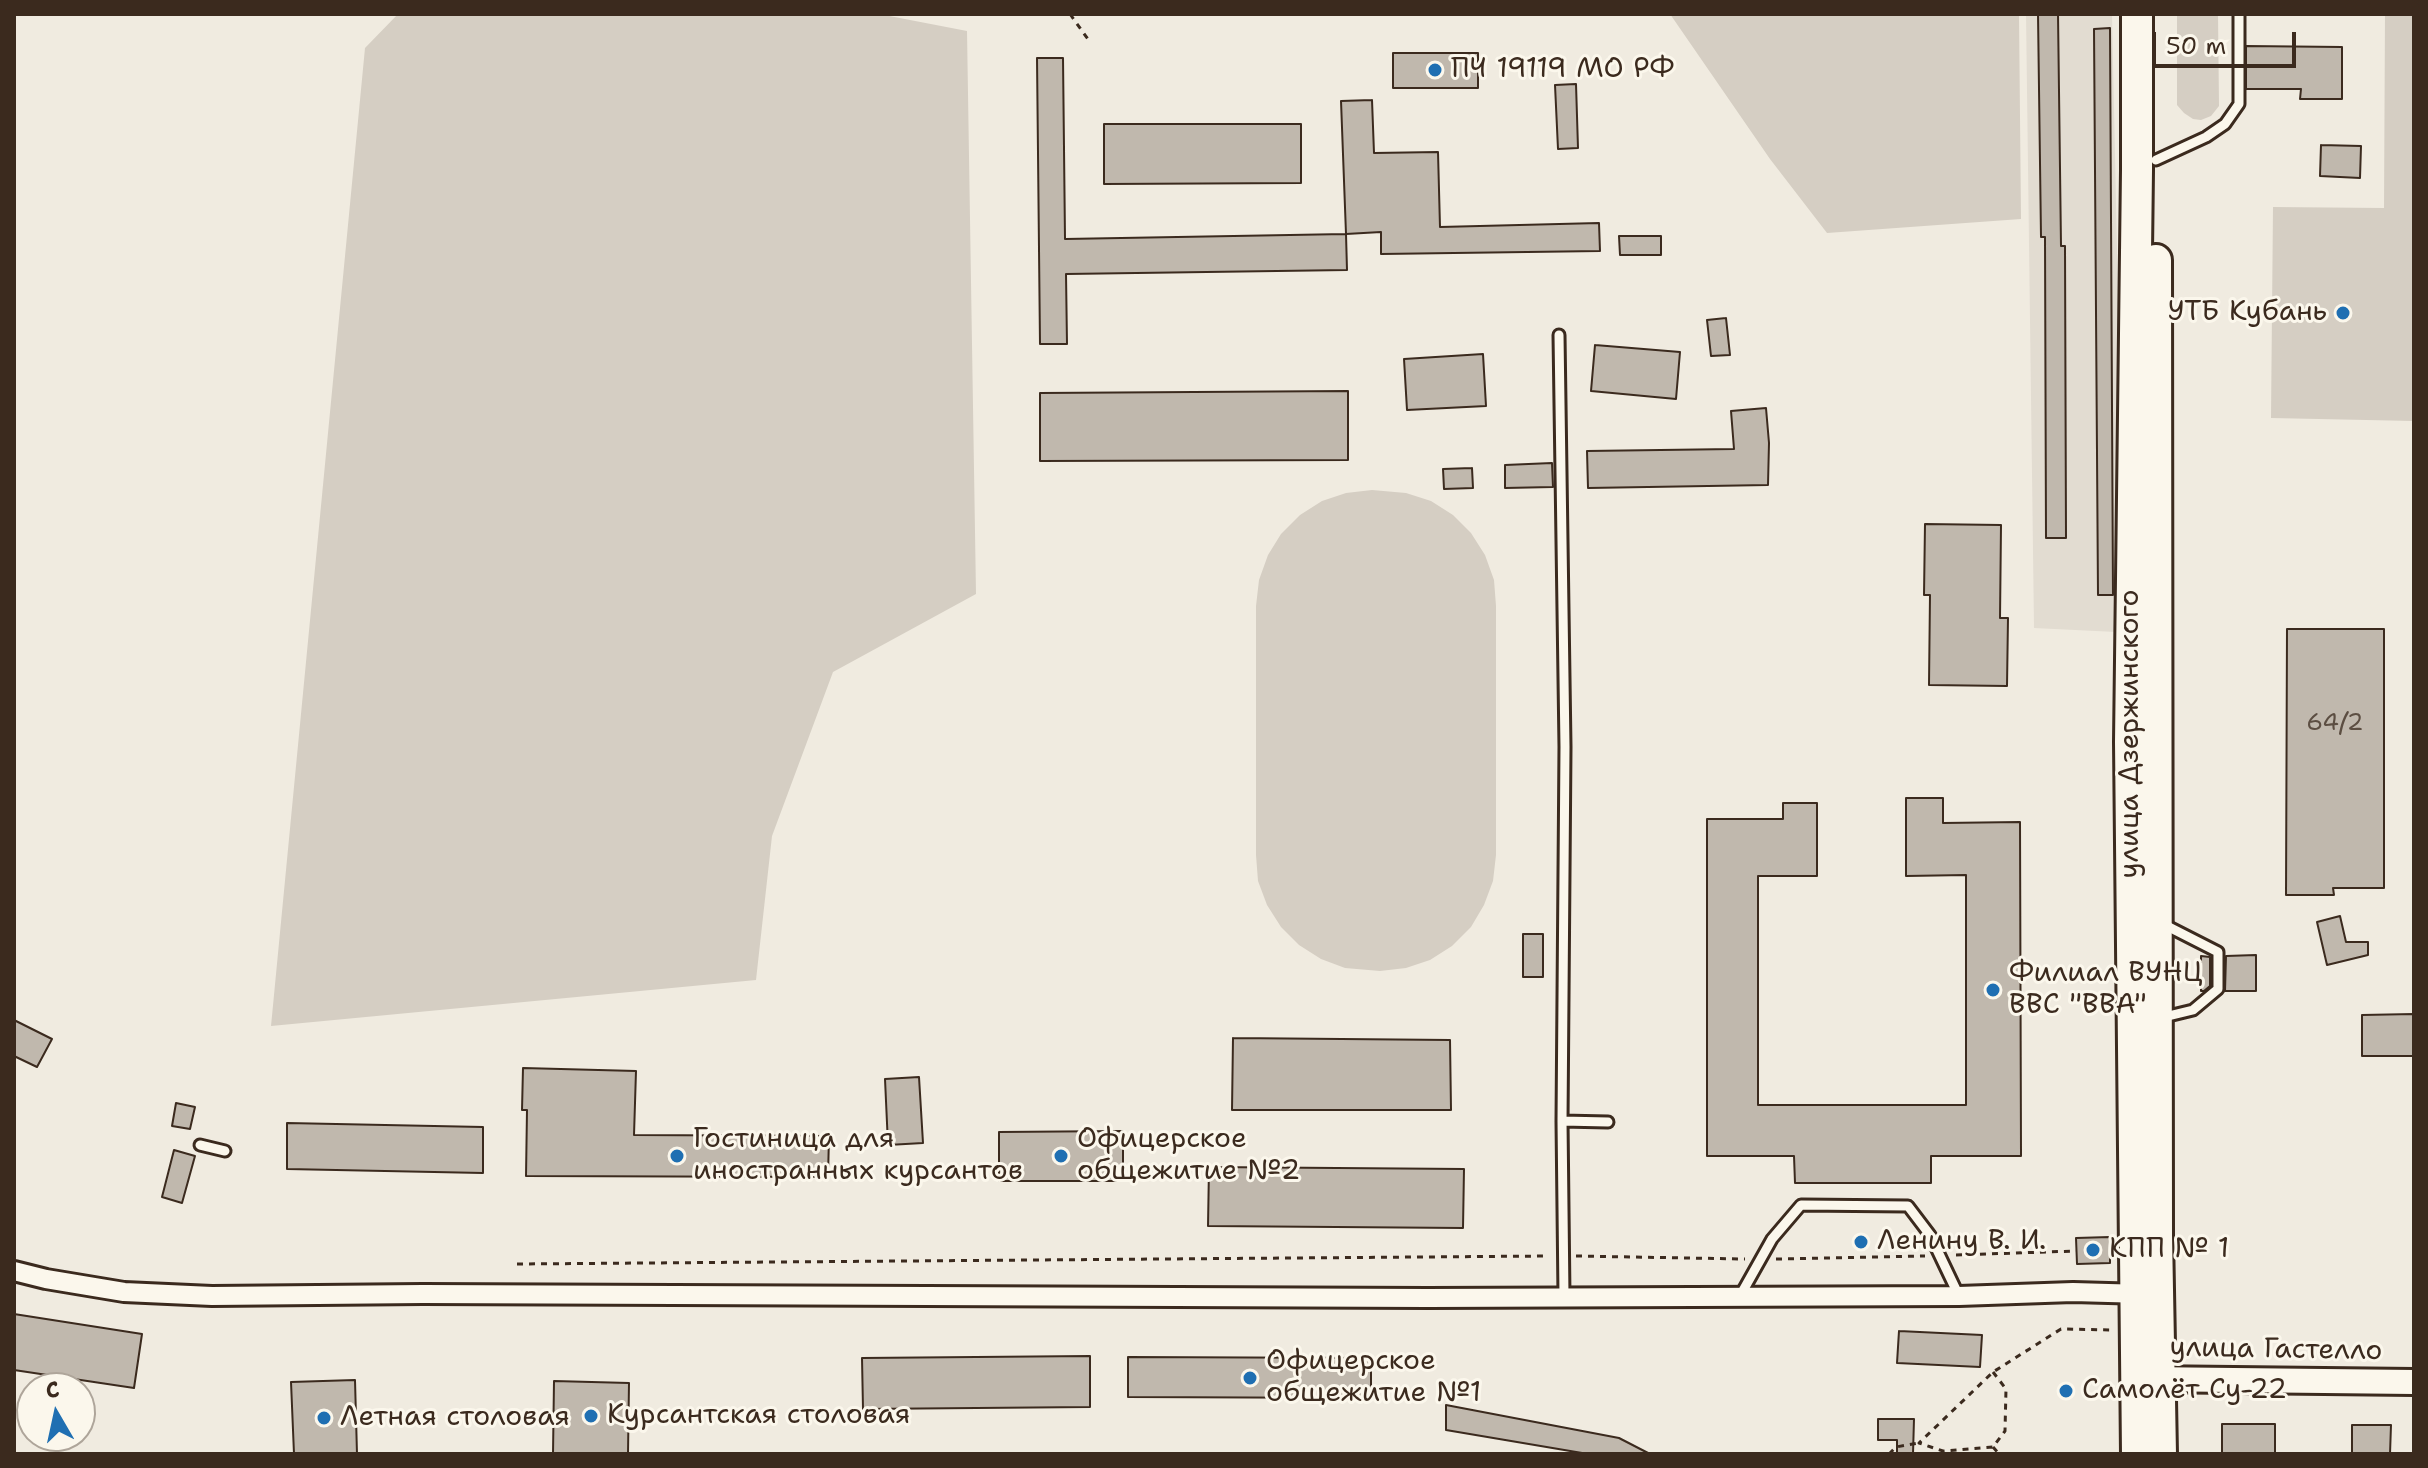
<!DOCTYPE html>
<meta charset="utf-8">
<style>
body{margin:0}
#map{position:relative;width:2428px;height:1468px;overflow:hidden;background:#f0ebe0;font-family:"Shantell Sans",sans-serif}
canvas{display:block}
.frame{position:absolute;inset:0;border:16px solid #3b2a1e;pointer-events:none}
.north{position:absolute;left:16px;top:1372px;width:80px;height:80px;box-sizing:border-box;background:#fbf7ec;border:2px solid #aea59a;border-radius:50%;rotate:351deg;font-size:22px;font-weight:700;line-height:32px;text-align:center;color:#3b2a1e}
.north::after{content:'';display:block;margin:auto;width:28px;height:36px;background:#1f6fb2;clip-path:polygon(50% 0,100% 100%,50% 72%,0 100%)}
.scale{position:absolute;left:2152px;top:32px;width:144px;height:36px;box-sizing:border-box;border:4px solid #3b2a1e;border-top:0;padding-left:10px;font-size:24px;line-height:28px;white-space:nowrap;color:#3b2a1e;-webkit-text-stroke:6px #fbf7ec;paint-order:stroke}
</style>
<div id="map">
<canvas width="2428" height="1468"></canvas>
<div class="frame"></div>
<div class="north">С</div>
<div class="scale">50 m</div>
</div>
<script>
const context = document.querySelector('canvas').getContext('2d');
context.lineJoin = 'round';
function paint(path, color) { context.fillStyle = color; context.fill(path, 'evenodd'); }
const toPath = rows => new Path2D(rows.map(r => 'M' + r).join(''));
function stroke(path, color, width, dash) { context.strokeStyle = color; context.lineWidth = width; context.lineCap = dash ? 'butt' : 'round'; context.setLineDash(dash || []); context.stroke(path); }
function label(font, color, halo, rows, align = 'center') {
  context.font = font + ' "Shantell Sans",sans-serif'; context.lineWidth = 6; context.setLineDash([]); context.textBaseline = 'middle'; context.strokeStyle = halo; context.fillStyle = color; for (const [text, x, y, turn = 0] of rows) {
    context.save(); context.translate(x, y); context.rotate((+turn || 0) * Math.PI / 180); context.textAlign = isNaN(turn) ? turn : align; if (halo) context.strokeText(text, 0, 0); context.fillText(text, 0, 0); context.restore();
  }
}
const built = toPath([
 [2026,14,2112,14,2119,343,2116,632,2034,628]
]);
const green = toPath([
 [398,14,879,14,967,31,976,594,833,672,772,836,756,980,271,1026,365,48],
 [1670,14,2019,14,2021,219,1827,233,1770,159],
 [2177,14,2218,14,2219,106,2211,116,2201,120,2193,119,2184,113,2177,105],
 [2385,14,2414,14,2414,421,2271,418,2273,207,2384,208],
 [1372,490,1406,493,1431,501,1453,515,1471,533,1485,555,1494,580,1496,606,1496,855,1493,881,1484,905,1471,927,1452,946,1430,960,1406,968,1380,971,1345,968,1321,959,1299,945,1281,927,1267,905,1258,881,1256,855,1256,606,1259,580,1268,555,1281,534,1300,515,1322,501,1346,493]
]);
const building = toPath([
 [2038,14,2058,14,2061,246,2065,246,2066,538,2046,538,2045,237,2041,237,2038,14],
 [2110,28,2113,595,2098,595,2094,29,2110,28],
 [2246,46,2342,47,2342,99,2300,99,2301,89,2246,89,2246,46],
 [1393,53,1478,53,1478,88,1393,88,1393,53],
 [1037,58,1063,58,1065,239,1346,234,1347,270,1066,274,1067,344,1040,344,1037,58],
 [1576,84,1578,148,1558,149,1555,85,1576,84],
 [1372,100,1374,153,1438,152,1440,227,1599,223,1600,251,1381,254,1381,232,1346,234,1341,101,1372,100],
 [1104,124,1301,124,1301,183,1104,184,1104,124],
 [2321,145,2361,146,2360,178,2320,176,2321,145],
 [1619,236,1661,236,1661,255,1620,255,1619,236],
 [1726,318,1730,355,1711,356,1707,320,1726,318],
 [1595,345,1680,352,1676,399,1591,391,1595,345],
 [1483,354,1486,406,1407,410,1404,359,1483,354],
 [1348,391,1348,460,1040,461,1040,393,1348,391],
 [1766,408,1769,443,1768,485,1588,488,1587,451,1734,449,1731,411,1766,408],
 [1552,463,1553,487,1505,488,1505,465,1552,463],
 [1472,468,1473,488,1444,489,1443,469,1472,468],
 [1925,524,2001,525,2000,618,2008,618,2007,686,1929,685,1930,595,1924,595,1925,524],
 [2287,629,2384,629,2384,888,2333,888,2334,895,2286,895,2287,629],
 [1906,798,1943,798,1943,823,2020,822,2021,1156,1931,1156,1931,1183,1795,1183,1794,1156,1707,1156,1707,819,1783,819,1783,803,1817,803,1817,876,1758,876,1758,1105,1966,1105,1966,875,1906,876,1906,798],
 [2340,916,2346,942,2368,942,2368,955,2327,965,2317,922,2340,916],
 [1523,934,1543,934,1543,977,1523,977,1523,934],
 [2256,955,2256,991,2225,991,2226,956,2256,955],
 [2201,956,2210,957,2210,986,2204,991,2201,991,2201,956],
 [2414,1014,2414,1056,2362,1056,2362,1015,2414,1014],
 [14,1020,52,1039,37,1067,14,1056,14,1020],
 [1233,1038,1450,1040,1451,1110,1232,1110,1233,1038],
 [523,1068,636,1071,634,1135,829,1136,828,1177,526,1176,527,1110,522,1110,523,1068],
 [919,1077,923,1143,888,1145,885,1079,919,1077],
 [176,1103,195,1107,190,1129,172,1126,176,1103],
 [287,1123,483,1127,483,1173,287,1169,287,1123],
 [1123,1131,1123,1181,999,1181,999,1132,1123,1131],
 [174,1150,195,1156,182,1203,162,1197,174,1150],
 [1209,1167,1464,1169,1463,1228,1208,1226,1209,1167],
 [2110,1237,2110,1263,2077,1264,2076,1238,2110,1237],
 [14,1314,142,1334,134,1388,14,1370,14,1314],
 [1899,1331,1982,1335,1980,1367,1897,1363,1899,1331],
 [1090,1356,1090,1407,863,1409,862,1358,1090,1356],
 [1128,1357,1371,1358,1371,1398,1128,1397,1128,1357],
 [355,1380,357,1454,294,1454,291,1382,355,1380],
 [554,1381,629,1383,628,1454,553,1454,554,1381],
 [1446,1405,1619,1438,1650,1454,1588,1454,1446,1430,1446,1405],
 [1878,1419,1914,1419,1913,1454,1897,1454,1897,1440,1878,1440,1878,1419],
 [2222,1424,2275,1424,2275,1454,2222,1454,2222,1424],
 [2352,1425,2391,1425,2390,1454,2352,1454,2352,1425]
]);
const path = toPath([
 [1070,14,1090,42],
 [2413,800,2414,800],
 [2413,858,2414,858],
 [1956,1255,2076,1251],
 [1576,1256,1745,1259],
 [1776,1259,1925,1256],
 [517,1264,1549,1256],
 [1993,1372,2006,1389,2005,1431,1993,1447,1943,1451,1919,1443,1993,1372,2061,1329,2111,1330],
 [1993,1447,1999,1454],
 [1889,1454,1896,1447,1918,1443]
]);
const service = toPath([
 [2156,160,2206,137,2225,124,2239,104,2239,14],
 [1559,335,1565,747,1562,1121,1564,1296],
 [2160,1018,2193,1010,2218,989,2218,952,2163,924],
 [1562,1121,1608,1122],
 [200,1145,225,1151],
 [1740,1296,1772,1239,1801,1205,1908,1206,1930,1235,1959,1296]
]);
const minor = toPath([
 [14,1271,46,1279,124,1292,212,1296,423,1294,1428,1298,1959,1296,2073,1292,2144,1294]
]);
const tertiary = toPath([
 [2144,1379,2414,1382]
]);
const primary = toPath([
 [2137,14,2137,170,2130,742,2137,1454],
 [2156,260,2157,1235,2161,1454]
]);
const markers = [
 [1435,70,8,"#1f6fb2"],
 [2343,313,8,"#1f6fb2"],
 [1993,990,8,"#1f6fb2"],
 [677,1156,8,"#1f6fb2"],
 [1061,1156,8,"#1f6fb2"],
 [1861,1242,8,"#1f6fb2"],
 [2093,1250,8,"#1f6fb2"],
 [1250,1378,8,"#1f6fb2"],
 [2066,1391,8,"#1f6fb2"],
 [591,1416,8,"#1f6fb2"],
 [324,1418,8,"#1f6fb2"]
];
const numberNames = [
 ["64/2",2335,724]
];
const poiNames = [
 ["ПЧ 19119 МО РФ",1451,70],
 ["УТБ Кубань",2327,313,"right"],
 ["Филиал ВУНЦ",2009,974],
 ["ВВС \"ВВА\"",2009,1006],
 ["Гостиница для",693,1140],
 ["иностранных курсантов",693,1172],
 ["Офицерское",1077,1140],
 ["общежитие №2",1077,1172],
 ["Ленину В. И.",1877,1242],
 ["КПП № 1",2109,1250],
 ["Офицерское",1266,1362],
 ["общежитие №1",1266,1394],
 ["Самолёт Су-22",2082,1391],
 ["Курсантская столовая",607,1416],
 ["Летная столовая",340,1418]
];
const streetNames = [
 ["улица Дзержинского",2131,734,-90],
 ["улица Гастелло",2276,1350,1]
];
paint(built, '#e2dcd1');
paint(green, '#d5cec3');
paint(building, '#c0b8ad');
stroke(building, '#3b2a1e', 2);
stroke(service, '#3b2a1e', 15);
stroke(minor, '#3b2a1e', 24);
stroke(tertiary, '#3b2a1e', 30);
stroke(primary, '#3b2a1e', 36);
stroke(path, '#3b2a1e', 3, [6, 6]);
stroke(service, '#fbf7ec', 9);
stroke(minor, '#fbf7ec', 18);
stroke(tertiary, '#fbf7ec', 24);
stroke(primary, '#fbf7ec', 30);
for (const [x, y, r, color] of markers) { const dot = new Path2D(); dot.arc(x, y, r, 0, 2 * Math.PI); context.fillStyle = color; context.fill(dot); stroke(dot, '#fbf7ec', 3); }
label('24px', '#5c4e42', null, numberNames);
label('28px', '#3b2a1e', '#fbf7ec', poiNames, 'left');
label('28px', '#3b2a1e', '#fbf7ec', streetNames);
</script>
